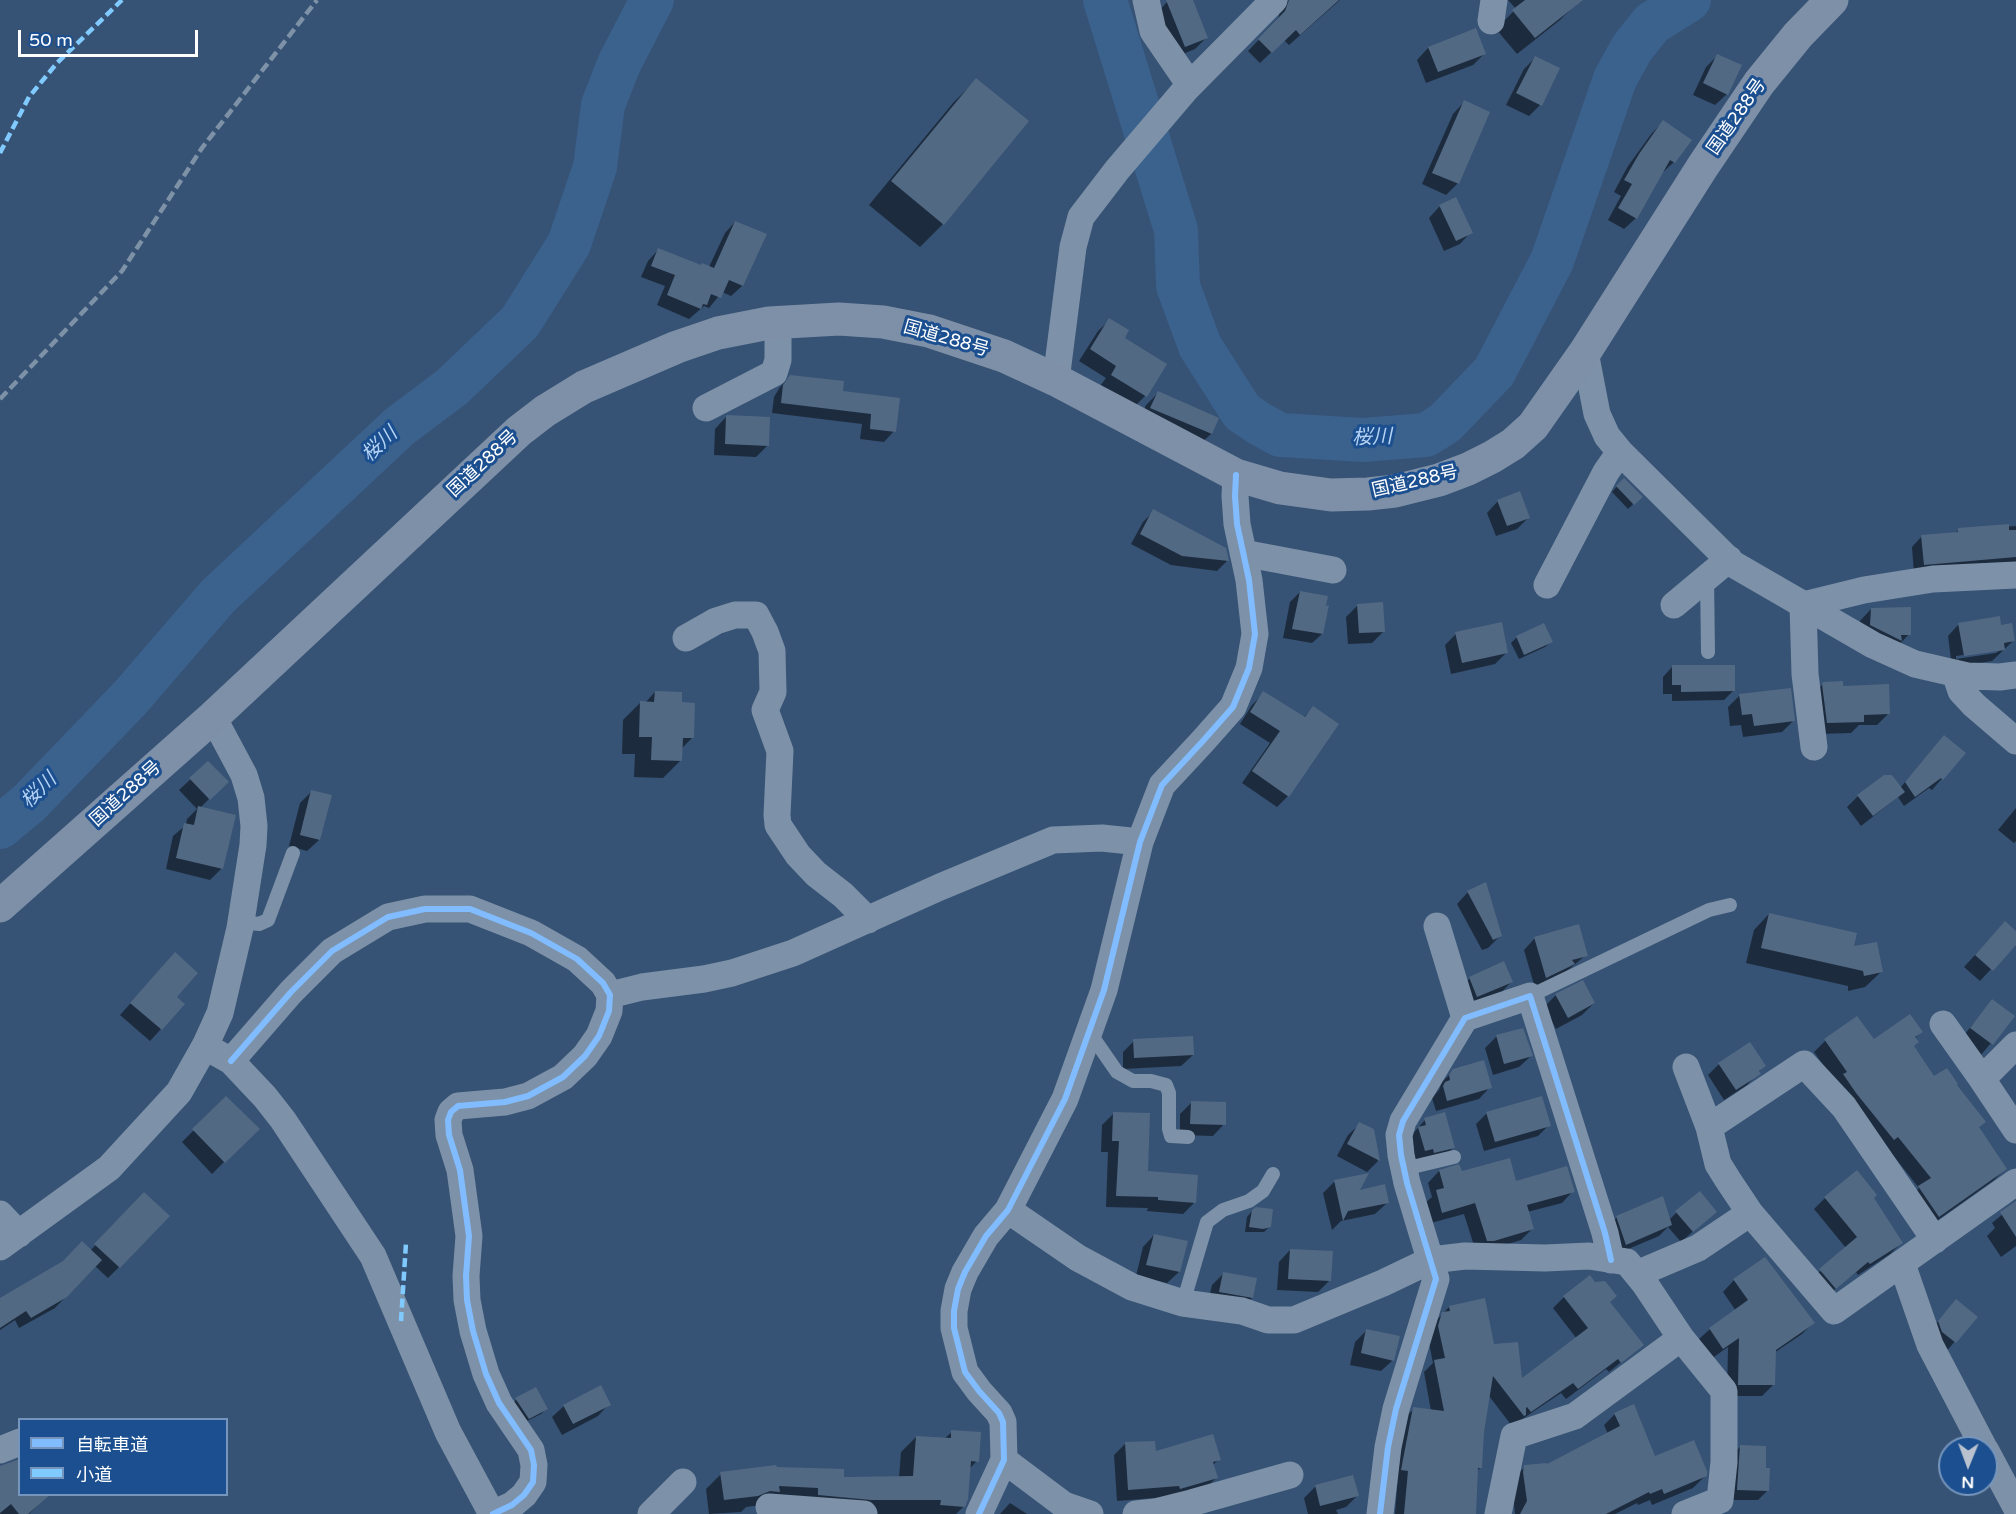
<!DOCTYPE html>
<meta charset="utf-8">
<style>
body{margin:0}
#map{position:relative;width:2016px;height:1514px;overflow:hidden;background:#365274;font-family:"Varela Round","Noto Sans JP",sans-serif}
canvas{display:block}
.legend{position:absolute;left:18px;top:1418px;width:210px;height:78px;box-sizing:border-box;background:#1b4f8f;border:2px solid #7695bc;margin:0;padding:8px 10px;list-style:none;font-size:18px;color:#fff}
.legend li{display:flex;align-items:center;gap:12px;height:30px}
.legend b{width:30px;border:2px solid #7695bc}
.north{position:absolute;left:1938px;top:1436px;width:60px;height:60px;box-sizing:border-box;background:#1b4f8f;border:2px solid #7695bc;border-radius:50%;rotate:181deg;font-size:16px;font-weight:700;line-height:24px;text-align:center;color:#fff}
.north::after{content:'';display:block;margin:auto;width:21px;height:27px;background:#b9c2ce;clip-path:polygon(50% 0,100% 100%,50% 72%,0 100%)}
.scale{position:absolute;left:18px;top:30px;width:180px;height:27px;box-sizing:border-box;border:3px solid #fff;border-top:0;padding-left:8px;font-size:18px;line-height:21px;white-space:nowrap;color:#fff;-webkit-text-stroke:4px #1b4f8f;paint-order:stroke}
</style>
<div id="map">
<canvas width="2016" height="1514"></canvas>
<ul class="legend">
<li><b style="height:8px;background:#80bcff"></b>自転車道</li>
<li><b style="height:8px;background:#80caff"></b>小道</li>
</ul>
<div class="north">N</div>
<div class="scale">50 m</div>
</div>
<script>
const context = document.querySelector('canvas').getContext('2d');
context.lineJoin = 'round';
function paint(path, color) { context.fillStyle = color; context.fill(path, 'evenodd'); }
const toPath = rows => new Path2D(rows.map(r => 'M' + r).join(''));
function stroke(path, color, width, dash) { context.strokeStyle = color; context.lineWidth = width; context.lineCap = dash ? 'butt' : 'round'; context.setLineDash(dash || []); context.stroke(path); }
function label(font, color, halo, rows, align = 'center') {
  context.font = font + ' "Varela Round","Noto Sans JP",sans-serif'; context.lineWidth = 6; context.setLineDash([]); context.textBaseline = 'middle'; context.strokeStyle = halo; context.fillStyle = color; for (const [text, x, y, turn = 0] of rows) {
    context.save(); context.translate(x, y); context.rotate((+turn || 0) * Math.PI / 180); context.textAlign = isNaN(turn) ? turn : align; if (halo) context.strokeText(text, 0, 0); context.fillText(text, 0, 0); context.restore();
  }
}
const shadow = toPath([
 [1174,0,1192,0,1207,37,1195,49,1173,58,1156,14,1167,2],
 [1289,0,1340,0,1289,45,1284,40,1260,63,1248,51,1275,23,1279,17,1279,10],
 [1508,0,1575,0,1577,3,1560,20,1517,54,1496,29,1516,9],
 [1475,30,1484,54,1473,65,1426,83,1417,60,1428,48],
 [1717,56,1727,94,1715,105,1693,95,1706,67],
 [1535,58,1540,105,1529,116,1506,105,1524,69],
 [976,80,943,224,920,247,869,205,953,103],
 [1464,102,1458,183,1446,195,1422,184,1453,114],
 [1663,122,1674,162,1662,173,1636,218,1624,229,1608,220,1621,196,1614,192,1628,166,1652,133],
 [1440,206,1471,232,1460,244,1444,251,1429,218],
 [735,222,765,235,742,286,731,296,722,292,709,308,704,306,689,319,657,305,665,286,641,277,648,261,658,250,700,267,709,267,725,233],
 [1110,320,1122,338,1145,396,1134,407,1100,386,1106,378,1079,361,1098,331],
 [791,376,841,392,898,399,894,431,884,442,860,439,862,424,772,413,774,397,780,387],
 [1158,393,1217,419,1211,434,1199,445,1140,420,1146,405],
 [726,417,767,446,756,457,714,455,715,429],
 [1618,485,1641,497,1628,509,1612,492],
 [1498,501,1528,518,1517,529,1496,536,1487,513],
 [1154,511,1225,549,1227,561,1217,571,1171,565,1131,544,1143,522],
 [2016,526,2016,565,1914,574,1912,547,1922,536,1954,534,1959,530],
 [1300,592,1322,634,1312,643,1283,638,1290,602],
 [1358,605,1384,631,1372,643,1348,644,1346,617],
 [1871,609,1909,634,1898,646,1860,637,1860,621],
 [1959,624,2000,626,2013,641,1992,661,1952,667,1948,636],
 [2000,650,1996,653,1956,659,1956,656],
 [1543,625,1551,642,1545,647,1519,659,1511,643,1517,637],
 [1456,634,1506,653,1495,664,1451,674,1445,645],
 [1672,667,1734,690,1724,700,1672,701,1672,694,1663,694,1663,677],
 [1824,683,1842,687,1889,713,1877,725,1859,725,1851,733,1816,734,1812,695],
 [655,692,681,704,692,738,681,749,680,761,663,778,634,777,635,754,622,754,623,720,641,702,645,703],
 [1264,693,1303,718,1313,708,1288,796,1277,807,1242,783,1270,743,1240,724,1252,705],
 [1739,696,1793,721,1782,732,1743,737,1741,725,1730,726,1728,707],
 [1934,748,1964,753,1932,790,1929,788,1904,806,1898,797,1861,826,1847,807,1858,796,1900,788],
 [208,763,226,782,200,808,222,868,210,880,166,869,173,836,186,825,187,819,197,809,179,790],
 [312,791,319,840,307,851,289,846,300,803],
 [2016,808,2016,841,2014,843,1998,830],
 [1468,892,1500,936,1488,948,1482,950,1457,904],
 [1769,914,1852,948,1881,972,1865,987,1848,991,1848,986,1746,963,1754,930],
 [2016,933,2016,942,1980,981,1964,967,1994,934],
 [1535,938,1586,955,1561,976,1535,988,1524,950],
 [164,966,175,997,183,1005,150,1041,120,1015],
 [1470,978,1511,982,1500,994,1465,1008,1458,990],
 [1556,995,1594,1003,1582,1015,1556,1029,1544,1007],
 [1992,1001,2013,1017,1980,1056,1960,1040],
 [1857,1019,1873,1041,1921,1032,1914,1039,1913,1047,1933,1078,1977,1128,2005,1169,1994,1180,1928,1227,1908,1199,1919,1188,1836,1083,1814,1052,1825,1041],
 [1522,1029,1531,1056,1519,1067,1493,1075,1485,1048,1496,1037],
 [1134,1041,1193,1055,1181,1066,1123,1069,1123,1052],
 [1719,1064,1764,1066,1747,1085,1724,1100,1708,1075],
 [1454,1070,1490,1087,1479,1099,1436,1111,1432,1098,1439,1090,1442,1082],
 [226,1098,257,1129,212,1174,182,1142],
 [1192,1102,1224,1124,1213,1136,1180,1135,1180,1114],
 [1487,1113,1549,1125,1538,1136,1484,1151,1476,1124],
 [1113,1114,1147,1172,1194,1203,1183,1214,1147,1211,1148,1208,1106,1207,1108,1152,1101,1152,1102,1125],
 [1425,1120,1453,1148,1442,1159,1413,1162,1407,1140],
 [1360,1124,1372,1130,1378,1161,1367,1172,1337,1156,1348,1135],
 [1439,1171,1515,1182,1573,1191,1562,1203,1527,1212,1532,1229,1521,1240,1482,1252,1476,1252,1464,1214,1431,1223,1425,1203,1432,1197,1428,1183],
 [1334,1182,1357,1192,1387,1203,1375,1214,1341,1221,1332,1230,1323,1193],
 [1825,1198,1873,1198,1901,1243,1890,1254,1858,1275,1856,1272,1823,1299,1808,1282,1846,1248,1814,1209],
 [2016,1203,2016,1246,2001,1257,1987,1236,1995,1228,1992,1223],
 [133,1205,119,1267,108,1278,95,1266,55,1308,19,1328,15,1320,0,1330,0,1299,90,1251],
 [1252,1211,1269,1227,1264,1232,1245,1232,1247,1217],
 [1715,1212,1681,1242,1668,1227,1659,1236,1614,1255,1605,1229,1617,1217,1669,1220,1676,1213],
 [1154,1235,1179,1272,1167,1283,1136,1276,1143,1247],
 [1290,1250,1330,1280,1318,1292,1277,1290,1279,1262],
 [1223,1274,1252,1298,1241,1309,1208,1303,1212,1285],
 [1734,1280,1813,1323,1802,1334,1774,1353,1773,1385,1762,1396,1727,1396,1728,1347,1711,1359,1698,1340,1710,1329,1736,1311,1723,1292],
 [1564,1297,1609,1302,1642,1345,1609,1372,1606,1369,1566,1399,1561,1393,1512,1426,1489,1396,1483,1432,1481,1467,1476,1472,1475,1514,1395,1514,1402,1420,1414,1409,1431,1411,1424,1372,1433,1363,1428,1338,1432,1325,1449,1307,1493,1346,1521,1381,1577,1339,1553,1308],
 [1956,1301,1976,1317,1944,1354,1928,1333],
 [1366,1331,1393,1360,1381,1371,1350,1365,1355,1342],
 [535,1389,546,1409,541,1414,523,1423,511,1405,516,1400],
 [609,1404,598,1416,562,1435,552,1417,564,1406],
 [1615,1414,1654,1457,1705,1476,1693,1488,1652,1505,1650,1500,1638,1505,1637,1503,1615,1514,1515,1514,1512,1484,1513,1478,1525,1467,1546,1467,1608,1434,1604,1425],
 [952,1432,977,1461,969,1469,964,1506,956,1514,853,1514,753,1506,746,1507,741,1512,709,1514,706,1489,721,1474,843,1478,899,1478,901,1452,916,1437,944,1439],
 [1125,1444,1155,1453,1219,1459,1212,1466,1216,1478,1205,1489,1167,1497,1117,1501,1114,1455],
 [1740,1447,1764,1469,1768,1490,1758,1500,1727,1500,1730,1457],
 [0,1468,20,1494,47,1496,29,1514,0,1514],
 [1316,1486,1357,1496,1346,1507,1336,1510,1338,1514,1308,1514,1304,1498],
 [1010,1503,1027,1514,1000,1514]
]);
const river = toPath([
 [1105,0,1176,230,1178,286,1200,346,1242,412,1260,424,1280,435,1363,440,1426,435,1445,423,1494,372,1552,261,1615,79,1632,48,1652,23,1689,0],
 [0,827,29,803,130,698,218,596,400,426,452,387,520,322,569,244,595,167,603,105,619,64,652,0]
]);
const building = toPath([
 [1166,0,1193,0,1208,38,1185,47],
 [1289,0,1339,0,1300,35,1296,30,1272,53,1258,39,1285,11],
 [1525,0,1583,0,1535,38,1512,10],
 [1476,28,1486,54,1438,72,1428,47],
 [1717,54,1742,65,1728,95,1703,83],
 [1535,56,1560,68,1542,106,1516,93],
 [976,78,1029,121,944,225,891,181],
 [1464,100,1490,112,1459,184,1432,173],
 [1663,120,1692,140,1675,163,1670,160,1637,219,1618,208,1632,184,1624,180,1639,154],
 [1456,197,1473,233,1456,241,1439,205],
 [735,221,767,234,743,286,729,280,721,298,711,294,707,305,703,304,701,309,667,295,675,275,651,266,658,248,701,265,702,263,714,268],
 [1109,318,1129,330,1125,338,1167,364,1147,397,1111,375,1116,366,1090,349],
 [790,375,844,381,843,391,900,398,896,432,870,429,871,414,781,403,783,385],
 [1158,391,1219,418,1212,434,1150,408],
 [727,415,770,417,769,446,725,444,726,416],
 [1624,478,1643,497,1634,505,1616,486],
 [1520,491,1530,518,1507,526,1497,500],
 [1153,509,1226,548,1229,561,1182,556,1140,534],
 [2009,524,2009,530,2016,530,2016,557,1924,565,1921,535,1958,532,1958,528],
 [1300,591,1328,596,1326,606,1329,605,1323,634,1292,629],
 [1383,602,1385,632,1359,633,1357,604],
 [1911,607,1911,635,1901,635,1902,641,1870,625,1871,608],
 [2000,616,2001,625,2012,623,2015,641,2004,643,2005,650,1964,656,1958,623],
 [1502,622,1508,653,1462,663,1455,632],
 [1544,623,1553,642,1524,655,1516,636],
 [1672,665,1735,665,1735,691,1681,692,1681,685,1672,685],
 [1843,681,1843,686,1889,684,1890,714,1864,715,1864,722,1827,723,1822,684,1823,682],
 [1791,688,1795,721,1754,726,1752,714,1742,715,1739,694],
 [655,691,682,692,682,702,695,703,694,738,683,738,682,761,651,760,652,737,639,737,640,701,654,702],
 [1263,691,1305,717,1313,706,1339,724,1289,797,1252,771,1280,731,1250,712],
 [1944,735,1966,753,1943,780,1941,778,1915,797,1905,782],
 [208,761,229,782,210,800,189,778],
 [1884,775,1892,775,1905,792,1873,816,1857,795],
 [311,790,332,795,320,840,300,835],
 [198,806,236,815,223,869,176,858,184,823,194,825],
 [1486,882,1502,936,1493,940,1467,891],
 [1769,913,1857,933,1854,946,1877,942,1883,972,1864,976,1863,971,1761,948],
 [2005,921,2016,931,2016,945,1993,971,1975,955],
 [1579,924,1588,956,1572,960,1575,964,1546,978,1534,937],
 [175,952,198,973,177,997,185,1004,162,1030,130,1003],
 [1504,961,1513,982,1477,997,1469,977],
 [1583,980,1595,1003,1568,1018,1555,994],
 [1992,999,2015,1016,1993,1045,1970,1028],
 [1910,1014,1923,1032,1915,1037,1919,1042,1914,1046,1934,1076,1947,1068,1958,1084,1957,1085,1986,1122,1979,1127,2007,1169,1939,1217,1918,1186,1931,1178,1898,1137,1894,1140,1856,1093,1843,1074,1847,1072,1824,1039,1857,1016,1874,1039],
 [1523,1028,1533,1056,1504,1064,1496,1035],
 [1193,1036,1194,1055,1134,1058,1133,1039],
 [1750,1042,1766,1066,1759,1071,1761,1074,1736,1090,1718,1063],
 [1484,1060,1492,1088,1447,1101,1443,1086,1445,1082,1450,1080,1449,1075,1453,1069],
 [226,1096,260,1129,225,1163,192,1129],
 [1542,1096,1551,1126,1495,1142,1486,1112],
 [1191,1101,1226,1102,1226,1125,1190,1124],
 [1113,1112,1150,1113,1148,1171,1198,1175,1196,1203,1158,1200,1158,1197,1116,1196,1119,1141,1112,1141],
 [1445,1112,1455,1148,1434,1153,1433,1149,1425,1151,1418,1127,1426,1125,1424,1118],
 [1359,1122,1374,1129,1380,1161,1347,1144],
 [1510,1158,1516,1181,1567,1166,1575,1192,1527,1205,1534,1229,1494,1241,1487,1241,1475,1203,1442,1213,1436,1190,1444,1188,1439,1170,1459,1164,1462,1171],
 [1857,1170,1877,1195,1874,1198,1903,1243,1870,1264,1868,1262,1836,1289,1819,1269,1857,1237,1824,1197],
 [1369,1173,1360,1190,1385,1184,1389,1203,1348,1211,1343,1221,1334,1180],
 [1700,1191,1717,1212,1693,1232,1675,1211],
 [144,1192,170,1216,120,1268,94,1244],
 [1663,1196,1672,1225,1626,1245,1616,1216],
 [2016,1201,2016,1237,2000,1212],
 [1256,1207,1273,1209,1271,1227,1263,1229,1249,1227,1252,1210],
 [1154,1234,1188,1241,1180,1272,1146,1265],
 [82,1241,102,1260,67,1297,31,1318,26,1311,0,1328,0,1298,63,1261],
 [1290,1249,1333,1251,1331,1281,1288,1279],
 [1765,1257,1815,1323,1776,1350,1775,1385,1738,1385,1739,1338,1723,1349,1709,1328,1748,1300,1733,1279],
 [1223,1272,1257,1278,1253,1298,1219,1292],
 [1590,1275,1595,1282,1605,1281,1617,1296,1610,1302,1644,1345,1621,1363,1618,1359,1578,1389,1573,1383,1531,1412,1527,1407,1526,1408,1526,1415,1524,1416,1493,1376,1484,1432,1482,1468,1478,1468,1476,1514,1404,1514,1408,1471,1401,1470,1413,1407,1444,1411,1434,1360,1445,1358,1438,1326,1442,1312,1450,1311,1449,1306,1485,1298,1494,1344,1518,1342,1522,1378,1588,1328,1563,1296],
 [1956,1299,1978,1317,1956,1343,1942,1332,1938,1321],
 [1366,1329,1400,1336,1394,1361,1361,1353],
 [601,1385,611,1405,573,1424,563,1405],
 [536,1387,548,1409,529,1419,515,1398],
 [1634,1404,1655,1456,1694,1440,1707,1471,1707,1476,1664,1494,1662,1489,1650,1494,1649,1492,1606,1514,1520,1514,1527,1501,1523,1472,1524,1465,1547,1463,1547,1464,1620,1426,1614,1413],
 [951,1430,981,1432,979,1462,971,1461,968,1499,965,1507,940,1505,941,1500,871,1500,818,1495,818,1488,779,1486,780,1492,770,1491,758,1496,724,1500,720,1472,776,1465,777,1467,844,1469,844,1477,913,1476,916,1436,951,1438],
 [1213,1434,1221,1460,1213,1462,1218,1478,1180,1489,1179,1486,1128,1490,1125,1442,1155,1441,1156,1451],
 [1740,1445,1766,1446,1766,1468,1770,1468,1769,1491,1737,1490],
 [20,1459,20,1494,51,1494,28,1514,19,1514,11,1504,0,1513,0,1466],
 [1353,1475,1359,1496,1320,1506,1315,1485]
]);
const service = toPath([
 [1707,577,1708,652],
 [241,922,259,924,268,920,293,853],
 [1530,996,1709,910,1730,905],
 [1090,1033,1117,1072,1133,1081,1151,1081,1166,1085,1169,1093,1169,1129,1171,1136,1188,1137],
 [1404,1169,1454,1157],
 [1183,1303,1207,1222,1223,1210,1249,1201,1263,1191,1273,1174]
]);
const minor = toPath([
 [1146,0,1153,31,1190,85],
 [1491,21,1494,0],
 [1585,352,1597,414,1607,436,1620,452,1733,564,1873,645,1915,664,1967,676,2000,677,2016,675],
 [1056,380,1073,247,1081,217,1117,170,1186,89,1274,0],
 [706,408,774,373,778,360,778,322],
 [1243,553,1333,570],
 [1547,585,1606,472,1620,452],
 [1674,605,1729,559],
 [686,638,716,621,735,615,756,615,765,632,772,651,773,692,765,710,780,751,777,815,778,825,798,855,816,874,843,895,868,920],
 [1955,673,1961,691,1974,705,2016,741],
 [1814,747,1805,674,1803,605,1864,590,1933,579,2016,575],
 [1437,926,1465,1018],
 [610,995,642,987,704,979,732,973,793,953,940,887,1053,840,1102,838,1140,842],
 [1943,1024,1982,1079],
 [2016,1045,1982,1079,2016,1130],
 [215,1052,231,1061,265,1097,283,1120,373,1256,448,1432,492,1514],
 [231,1061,291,992,332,951,388,917,425,909,470,909,531,933,577,959,603,983,610,995,609,1011,599,1036,585,1056,563,1077,528,1096,505,1102,458,1106,451,1112,448,1120,449,1135,460,1170,469,1236,466,1276,467,1300,473,1331,486,1374,499,1403,531,1450,534,1465,533,1482,524,1495,512,1505,493,1514],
 [1686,1067,1709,1127],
 [1008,1210,1078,1258,1132,1287,1183,1303,1242,1311,1268,1320,1294,1320,1383,1283,1431,1260,1465,1256,1545,1258,1589,1256,1627,1262,1645,1284,1681,1338],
 [0,1214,19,1234],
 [1935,1240,1844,1107,1804,1064,1709,1127,1718,1164,1728,1180,1750,1213,1834,1311,2016,1182],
 [0,1247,109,1168,179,1092,205,1046,220,1013,240,928,253,845,254,826,251,798,244,775,213,717],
 [1902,1264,1930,1345,1984,1448],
 [1637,1274,1698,1248,1750,1213],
 [0,1450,20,1442],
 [1986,1451,2016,1507],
 [1004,1460,1064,1505,1090,1514],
 [769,1507,864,1514],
 [651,1514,683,1482],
 [979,1514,1004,1460,1003,1422,999,1413,979,1391,965,1372,954,1328,954,1311,958,1289,965,1272,986,1236,1008,1210,1065,1099,1104,990,1140,842,1162,785,1202,742,1233,707,1249,668,1255,634,1249,580,1237,524,1235,496,1236,475],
 [1136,1514,1155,1512,1191,1503,1290,1475],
 [1380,1514,1388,1447,1396,1409,1436,1279,1407,1183,1401,1155,1399,1135,1403,1121,1465,1018,1530,996,1605,1233,1611,1260],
 [1498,1514,1514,1436,1575,1416,1681,1338,1724,1391,1724,1462,1720,1500,1685,1514]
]);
const trunk = toPath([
 [0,906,213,717,519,431,545,411,584,387,677,347,718,333,769,323,839,319,883,322,929,331,1004,356,1056,380,1236,475,1280,488,1331,495,1368,494,1395,491,1439,480,1468,469,1492,457,1513,444,1533,426,1585,352,1703,166,1759,83,1798,35,1832,0]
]);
const rail = toPath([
 [0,399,122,271,202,148,317,0]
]);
const quiet = toPath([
 [0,153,29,97,57,63,122,0],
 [401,1321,406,1243]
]);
const cycleway = toPath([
 [231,1061,291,992,332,951,388,917,425,909,470,909,531,933,577,959,603,983,610,995,609,1011,599,1036,585,1056,563,1077,528,1096,505,1102,458,1106,451,1112,448,1120,449,1135,460,1170,469,1236,466,1276,467,1300,473,1331,486,1374,499,1403,531,1450,534,1465,533,1482,524,1495,512,1505,493,1514],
 [979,1514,1004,1460,1003,1422,999,1413,979,1391,965,1372,954,1328,954,1311,958,1289,965,1272,986,1236,1008,1210,1065,1099,1104,990,1140,842,1162,785,1202,742,1233,707,1249,668,1255,634,1249,580,1237,524,1235,496,1236,475],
 [1380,1514,1388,1447,1396,1409,1436,1279,1407,1183,1401,1155,1399,1135,1403,1121,1465,1018,1530,996,1605,1233,1611,1260]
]);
const streetNames = [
 ["国道288号",1737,117,-55],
 ["国道288号",946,339,16],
 ["国道288号",483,464,-43],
 ["国道288号",1415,482,-13],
 ["国道288号",126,794,-42]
];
const waterNames = [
 ["桜川",1372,438,-2],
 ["桜川",380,445,-43],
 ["桜川",39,791,-44]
];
paint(shadow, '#0007');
stroke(river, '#3b618d', 44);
paint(building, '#526984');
stroke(service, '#7d92a8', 14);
stroke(minor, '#7d92a8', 27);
stroke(trunk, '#7e90a7', 33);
stroke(rail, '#7e92a7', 4.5, [10, 4.5]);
stroke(quiet, '#80caff', 4.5, [9, 4.5]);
stroke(cycleway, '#80bcff', 6);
label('18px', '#fff', '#1b4f8f', streetNames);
label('italic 20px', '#b5d3f5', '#1b4f8f', waterNames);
</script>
